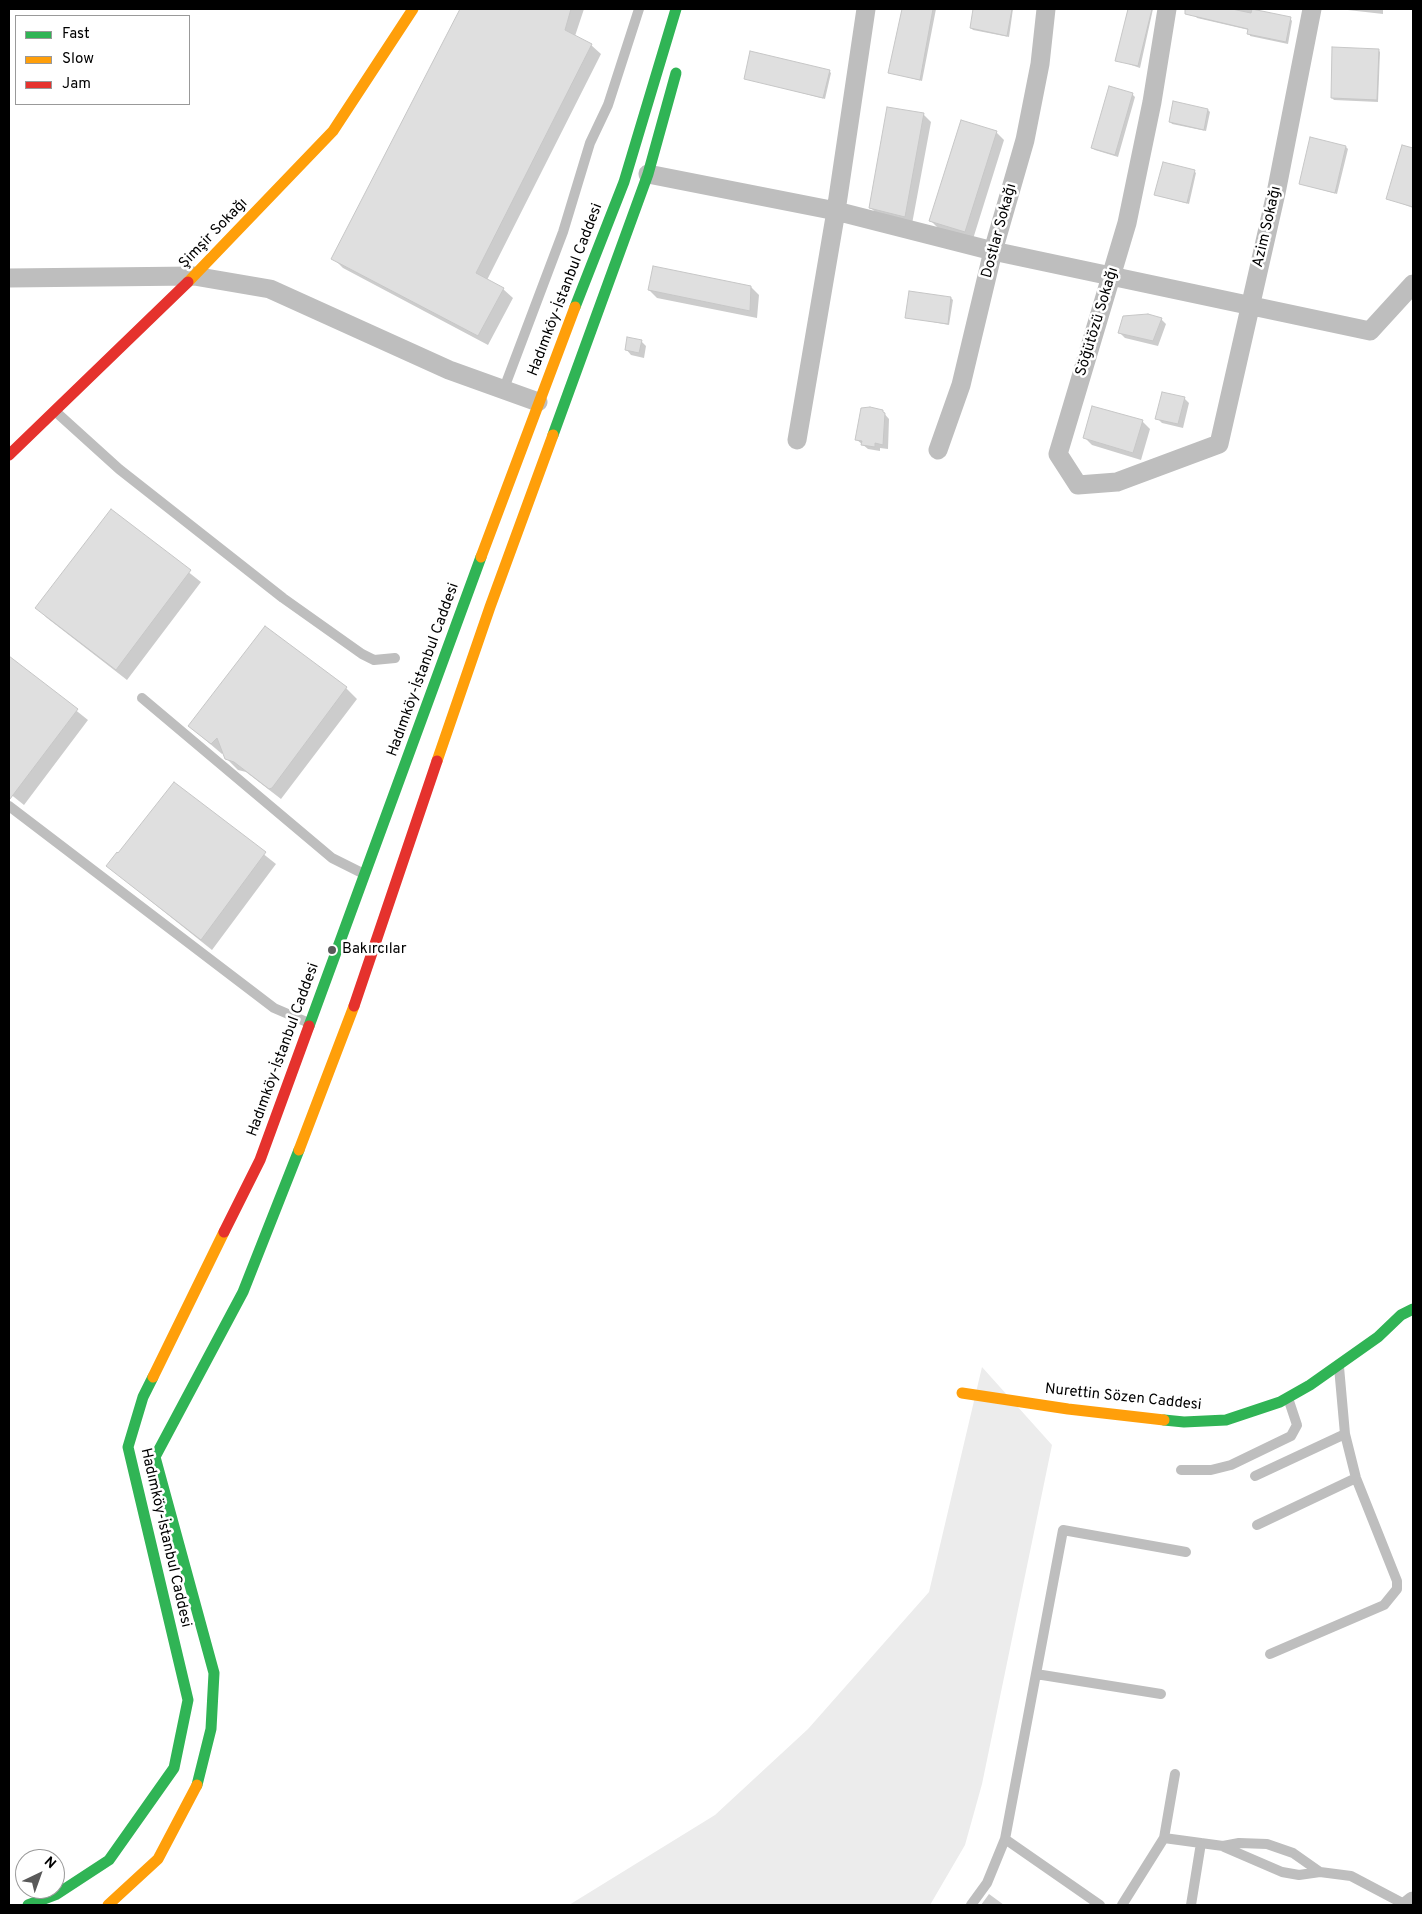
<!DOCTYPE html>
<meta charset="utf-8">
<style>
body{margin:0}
#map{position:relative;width:1422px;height:1914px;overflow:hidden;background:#fff;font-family:Overpass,sans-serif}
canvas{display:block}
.frame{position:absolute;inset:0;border:10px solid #000;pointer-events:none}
.legend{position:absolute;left:15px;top:15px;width:175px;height:90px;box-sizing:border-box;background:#fff;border:1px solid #999;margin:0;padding:6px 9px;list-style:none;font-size:15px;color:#000}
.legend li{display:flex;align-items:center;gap:10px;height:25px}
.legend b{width:25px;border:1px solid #999}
.north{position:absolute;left:15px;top:1849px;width:50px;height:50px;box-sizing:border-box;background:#fff;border:1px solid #999;border-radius:50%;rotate:42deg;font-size:14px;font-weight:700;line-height:20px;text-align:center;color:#000}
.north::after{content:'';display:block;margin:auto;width:18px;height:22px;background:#595959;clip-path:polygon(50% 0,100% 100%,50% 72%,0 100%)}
</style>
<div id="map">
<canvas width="1422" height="1914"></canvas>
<div class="frame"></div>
<ul class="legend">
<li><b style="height:6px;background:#30b455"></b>Fast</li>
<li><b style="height:6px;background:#ff9f0a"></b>Slow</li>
<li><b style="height:6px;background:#e5322d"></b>Jam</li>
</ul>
<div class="north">N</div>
</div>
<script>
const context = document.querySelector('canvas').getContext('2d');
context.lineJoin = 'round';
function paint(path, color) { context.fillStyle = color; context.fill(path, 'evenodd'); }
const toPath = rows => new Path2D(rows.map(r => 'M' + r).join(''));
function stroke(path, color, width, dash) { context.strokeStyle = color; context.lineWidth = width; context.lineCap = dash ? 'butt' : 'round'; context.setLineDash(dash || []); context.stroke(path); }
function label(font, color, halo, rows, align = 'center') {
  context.font = font + ' Overpass,sans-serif'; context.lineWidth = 5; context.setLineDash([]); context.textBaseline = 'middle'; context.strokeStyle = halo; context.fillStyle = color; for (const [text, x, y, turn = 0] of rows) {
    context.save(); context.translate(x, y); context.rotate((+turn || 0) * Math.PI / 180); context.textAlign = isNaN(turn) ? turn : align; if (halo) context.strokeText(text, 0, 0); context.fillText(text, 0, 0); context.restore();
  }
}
const green = toPath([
 [982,1367,1052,1445,982,1784,965,1845,930,1905,569,1905,715,1815,808,1729,929,1592]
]);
const shadow = toPath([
 [461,9,584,9,575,36,591,45,601,54,487,280,503,289,513,298,488,345,343,268,333,258],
 [903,9,936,9,922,81,889,72],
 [975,9,1013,9,1009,37,973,30,971,28],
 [1128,9,1153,9,1140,68,1117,60],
 [1196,9,1252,9,1290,18,1292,21,1288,44,1250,36,1249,30,1197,18,1195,15],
 [1339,9,1383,9,1383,14],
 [1378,50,1380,52,1378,102,1334,100,1332,98],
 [829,71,831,73,825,99,745,78],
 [1132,94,1135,97,1118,157,1095,150,1092,148],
 [1174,102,1208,110,1210,112,1206,131,1172,124,1170,121],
 [923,114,931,122,912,224,878,215,870,207],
 [996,132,1004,140,973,239,939,229,931,221],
 [1403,146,1413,149,1413,208,1388,198],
 [1346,147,1348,149,1337,194,1301,184],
 [1194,171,1196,173,1189,204,1156,195],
 [751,287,759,295,757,318,657,298,649,290],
 [951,298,953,300,949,325,906,317],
 [1161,319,1166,324,1158,346,1125,338,1120,333],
 [641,341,646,346,644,358,631,355,626,349],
 [1184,398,1189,403,1183,428,1162,423,1157,418],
 [882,411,889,419,888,449,880,448,880,451,868,449,857,440],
 [1142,421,1150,429,1141,460,1092,445,1084,437],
 [111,511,201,582,127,680,47,618,37,608],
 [266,628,346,688,357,699,281,799,246,772,238,770,227,759,224,752,222,754,189,726],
 [9,657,88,720,24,805,9,793],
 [174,783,276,864,212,950,107,866,119,855],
 [989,1894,1004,1905,981,1905]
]);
const building = toPath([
 [460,9,571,9,565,30,592,44,476,273,504,288,478,336,331,259,460,9],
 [902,9,933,9,920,80,888,73,902,9],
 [973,9,1012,9,1007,36,970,28,973,9],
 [1128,9,1152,9,1138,66,1115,61,1128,9],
 [1185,9,1232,9,1251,13,1252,9,1291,17,1286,42,1247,34,1248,29,1185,14,1185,9],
 [1332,47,1379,49,1377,100,1331,98,1332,47],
 [750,51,830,70,823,98,744,79,750,51],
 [1109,86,1133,93,1115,155,1091,148,1109,86],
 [1173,101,1208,109,1204,130,1169,122,1173,101],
 [887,107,924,113,905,217,869,208,887,107],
 [961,120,997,131,965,232,929,221,961,120],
 [1310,137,1346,146,1335,193,1299,184,1310,137],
 [1402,145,1413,148,1413,207,1386,199,1402,145],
 [1163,162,1195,170,1187,203,1154,195,1163,162],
 [653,266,751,286,750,311,648,290,653,266],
 [909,291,951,297,948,324,905,318,909,291],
 [1148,314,1162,318,1153,341,1118,333,1123,316,1148,314],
 [627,337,642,340,639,353,625,350,627,337],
 [1162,392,1185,397,1178,424,1155,419,1162,392],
 [1092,406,1143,420,1133,453,1083,438,1092,406],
 [870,407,883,410,883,412,885,413,883,445,875,443,875,447,861,445,862,441,855,440,861,408,870,407],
 [111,509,191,570,116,670,35,608,111,509],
 [265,626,347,687,272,788,269,789,234,762,225,759,217,738,211,744,188,726,265,626],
 [9,656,78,709,10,799,9,799,9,656],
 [174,782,266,852,201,940,106,866,117,852,118,853,174,782]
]);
const lane = toPath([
 [503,391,563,232,590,143,608,105,639,9],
 [56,412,119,469,283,598,362,654,374,660,395,658],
 [142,698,332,858,364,874],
 [9,806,274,1008,309,1023],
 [1181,1470,1211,1470,1231,1465,1291,1436,1297,1425,1288,1398],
 [1255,1476,1345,1434],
 [1257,1525,1356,1478],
 [1270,1654,1384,1605,1397,1589,1397,1581,1356,1478,1345,1434,1339,1367],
 [1036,1674,1161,1694],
 [1164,1838,1175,1774],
 [1224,1847,1282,1872,1299,1875,1320,1872,1351,1876,1406,1905],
 [971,1905,987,1883,1005,1839],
 [1100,1905,1005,1839,1063,1530,1186,1552],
 [1122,1905,1164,1838,1223,1846,1239,1843,1267,1844,1293,1853,1320,1872],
 [1191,1905,1201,1843]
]);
const street = toPath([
 [1167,9,1152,102,1127,223,1058,454,1078,485,1117,482,1219,444,1276,193,1312,9],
 [648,174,836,211,993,251,1370,331,1413,284],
 [9,278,194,276,270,289,449,370,538,402],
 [797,440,836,211,866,9],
 [938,450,961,385,993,251,1025,140,1040,64,1046,9],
 [1408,1905,1413,1901]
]);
const fast = toPath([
 [575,307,624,182,676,9],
 [553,435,648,174,676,73],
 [309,1026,481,557],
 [1164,1420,1184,1422,1226,1420,1280,1402,1310,1385,1378,1337,1401,1315,1413,1309],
 [197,1785,211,1729,214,1673,155,1457,243,1292,299,1150],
 [28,1905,57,1894,109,1860,174,1768,188,1700,128,1447,143,1397,153,1377]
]);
const slow = toPath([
 [188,282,333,131,413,9],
 [481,557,575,307],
 [437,761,490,607,553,435],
 [299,1150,354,1006],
 [153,1377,224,1232],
 [962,1393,1068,1409,1164,1420],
 [108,1905,158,1859,197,1785]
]);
const jam = toPath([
 [9,455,188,282],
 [354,1006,437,761],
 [224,1232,260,1160,309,1026]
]);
const markers = [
 [332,950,5,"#595959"]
];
const streetNames = [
 ["Azim Sokağı",1268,227,-77],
 ["Dostlar Sokağı",1000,231,-75],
 ["Şimşir Sokağı",214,234,-46],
 ["Hadımköy-İstanbul Caddesi",566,290,-69],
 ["Söğütözü Sokağı",1098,322,-73],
 ["Hadımköy-İstanbul Caddesi",424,670,-70],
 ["Hadımköy-İstanbul Caddesi",284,1050,-70],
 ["Nurettin Sözen Caddesi",1123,1398,6],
 ["Hadımköy-İstanbul Caddesi",165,1538,77]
];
const poiNames = [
 ["Bakırcılar",342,950]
];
paint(green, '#ececec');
paint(shadow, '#0003');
paint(building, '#dfdfdf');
stroke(building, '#c7c7c7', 1);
stroke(lane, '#bebebe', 10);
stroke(street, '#bebebe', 19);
stroke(fast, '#30b455', 11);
stroke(slow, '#ff9f0a', 11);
stroke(jam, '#e5322d', 11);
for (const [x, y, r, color] of markers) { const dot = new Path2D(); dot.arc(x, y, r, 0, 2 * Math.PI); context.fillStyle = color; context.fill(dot); stroke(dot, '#fff', 2); }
label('15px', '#000', '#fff', streetNames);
label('15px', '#000', '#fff', poiNames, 'left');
</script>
